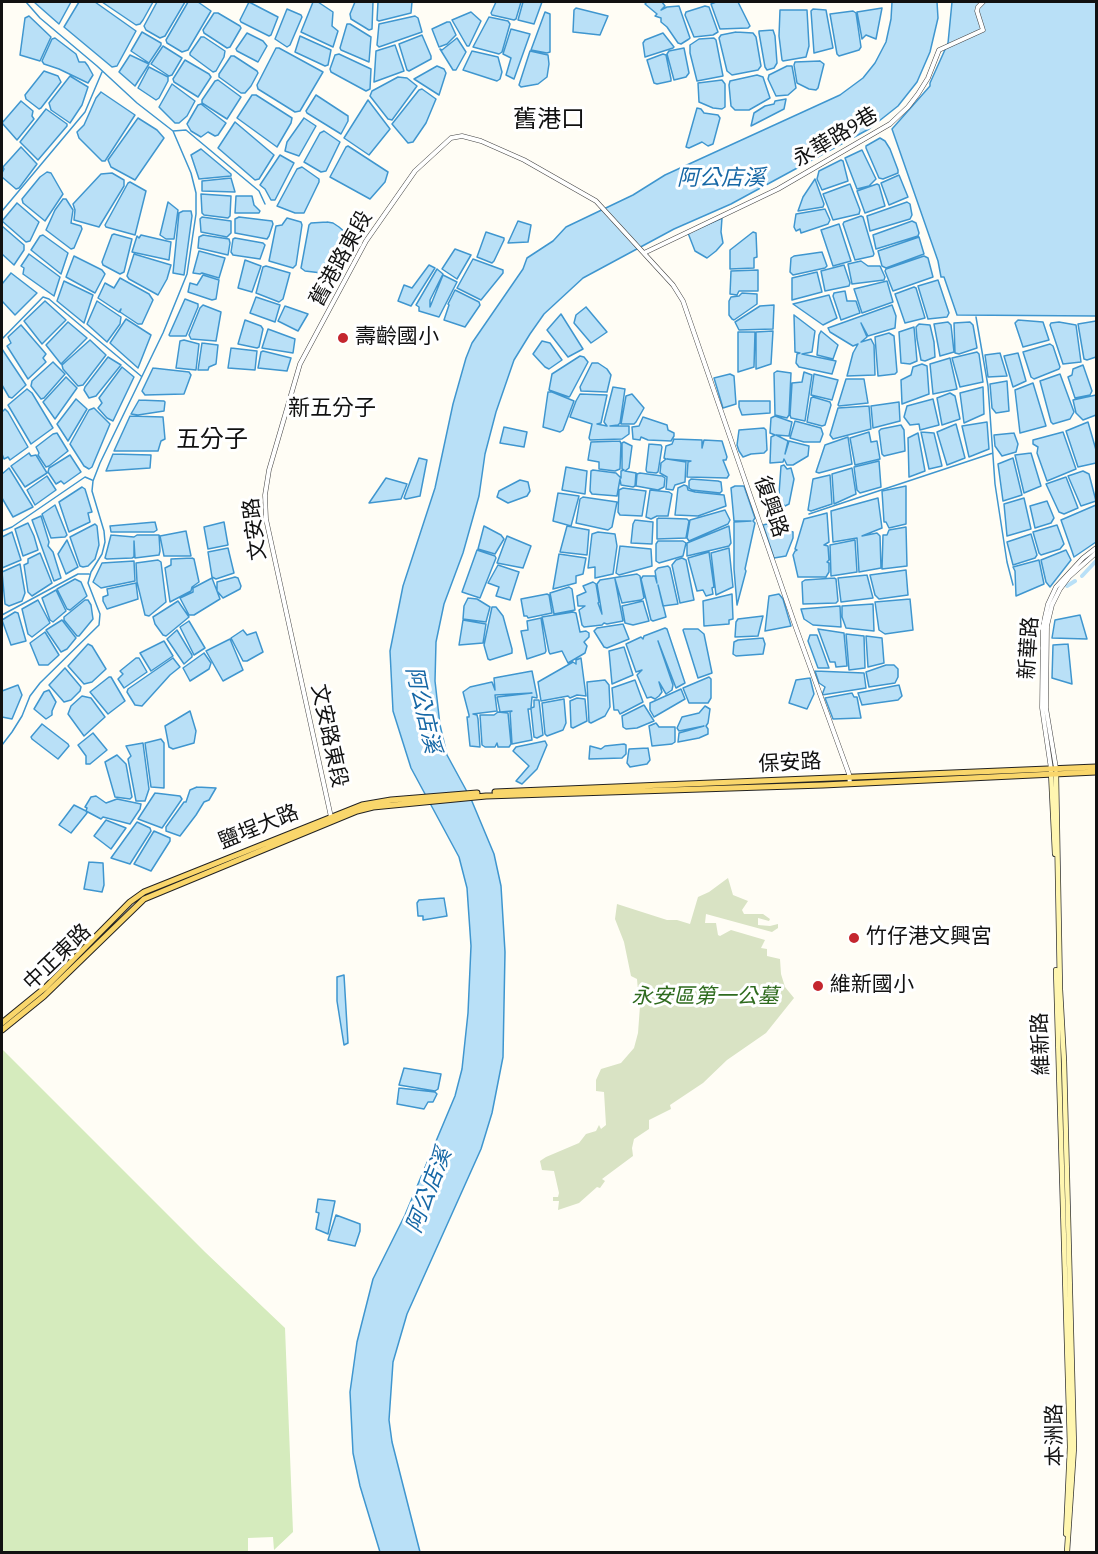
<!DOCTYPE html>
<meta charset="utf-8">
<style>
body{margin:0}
#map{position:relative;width:1098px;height:1554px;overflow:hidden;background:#fffdf5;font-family:"Source Serif 4",serif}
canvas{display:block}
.frame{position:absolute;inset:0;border:3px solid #111;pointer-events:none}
</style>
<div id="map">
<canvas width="1098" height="1554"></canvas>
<div class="frame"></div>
</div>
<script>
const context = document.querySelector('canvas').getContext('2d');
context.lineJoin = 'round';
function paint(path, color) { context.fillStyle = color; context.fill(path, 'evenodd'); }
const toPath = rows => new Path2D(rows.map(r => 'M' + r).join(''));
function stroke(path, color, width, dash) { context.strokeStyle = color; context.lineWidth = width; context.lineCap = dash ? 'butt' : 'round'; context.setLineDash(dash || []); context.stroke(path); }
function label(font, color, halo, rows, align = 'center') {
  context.font = font + ' "Source Serif 4","Noto Sans TC",serif'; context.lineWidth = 6; context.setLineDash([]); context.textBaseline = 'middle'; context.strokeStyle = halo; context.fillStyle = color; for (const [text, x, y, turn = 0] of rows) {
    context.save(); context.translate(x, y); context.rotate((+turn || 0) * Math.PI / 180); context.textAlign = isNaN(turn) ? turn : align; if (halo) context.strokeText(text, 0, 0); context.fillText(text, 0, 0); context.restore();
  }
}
const green = toPath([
 [2,1049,205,1252,285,1328,293,1532,274,1550,273,1537,248,1538,248,1552,2,1552]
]);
const cemetery = toPath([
 [728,878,733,895,748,901,742,910,744,914,763,914,770,919,769,921,758,918,758,925,770,926,778,924,778,928,772,932,706,914,705,923,716,923,718,935,720,936,731,930,765,940,761,948,767,949,767,956,780,959,781,974,785,987,794,998,766,1033,727,1060,703,1083,670,1105,671,1109,649,1120,649,1129,634,1139,632,1148,633,1156,602,1179,605,1181,600,1188,597,1187,579,1203,558,1210,559,1201,553,1201,553,1197,558,1197,559,1193,554,1171,542,1170,540,1161,546,1157,579,1143,586,1134,596,1131,599,1125,601,1129,606,1125,604,1092,596,1091,596,1080,601,1069,621,1063,634,1048,638,1033,640,1006,635,998,638,991,637,979,631,976,624,942,615,919,617,904,667,920,677,920,690,924,698,897,709,892]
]);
const water = toPath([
 [34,2,71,2,59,24,34,2],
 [79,2,95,2,136,31,117,66,112,67,64,27,79,2],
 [102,2,153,2,143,20,140,24,136,25,102,2],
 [157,2,185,2,165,36,160,38,146,30,144,26,157,2],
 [188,2,198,2,211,11,188,50,182,52,167,43,166,40,188,2],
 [249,2,278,17,271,35,269,36,241,22,240,20,249,2],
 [313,2,318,2,333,12,332,26,338,31,333,47,301,32,313,2],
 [355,2,373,2,372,29,369,30,351,19,350,14,355,2],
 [378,2,412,2,411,13,379,21,377,20,378,2],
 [496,2,521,2,516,19,514,20,492,15,491,13,496,2],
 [523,2,542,2,534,24,518,20,523,2],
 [647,2,662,2,665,6,661,10,667,7,679,6,690,38,689,39,681,44,678,43,667,27,661,22,661,18,655,16,657,14,645,4,647,2],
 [716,2,738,2,750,26,748,28,720,29,711,4,716,2],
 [892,2,937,2,938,18,930,52,917,82,898,106,869,129,731,204,674,229,583,278,544,314,530,334,514,360,496,412,485,454,479,496,463,553,444,604,436,642,435,681,440,725,447,755,471,799,494,854,501,886,505,952,503,1057,492,1113,481,1149,407,1314,393,1362,389,1420,392,1442,420,1552,380,1552,360,1486,353,1453,350,1392,357,1342,373,1279,405,1215,455,1096,462,1069,468,1013,471,946,467,888,459,857,411,768,393,711,390,651,403,586,435,488,453,404,466,358,472,343,523,269,527,258,553,241,566,227,633,195,665,175,840,95,863,78,875,63,886,42,891,19,892,2],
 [952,2,1096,2,1096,316,957,315,944,277,941,277,938,261,892,129,930,86,930,83,948,43,952,2],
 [705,6,709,7,718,32,713,35,694,37,685,15,686,12,705,6],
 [576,8,608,16,600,35,573,32,574,10,576,8],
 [882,8,876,39,866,35,862,39,857,12,882,8],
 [287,9,301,15,302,17,290,45,287,47,275,39,287,9],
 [813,9,826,10,833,48,814,53,811,11,813,9],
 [780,10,807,10,809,46,806,57,783,61,782,60,779,36,780,10],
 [853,11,856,13,861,47,859,50,839,56,837,54,830,14,853,11],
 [471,12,481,21,469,46,467,46,452,20,471,12],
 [545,12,550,14,550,52,547,53,531,50,545,12],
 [214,13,218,13,240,26,241,28,230,47,227,48,204,33,203,30,214,13],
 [29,16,51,37,40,61,20,55,25,18,29,16],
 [415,16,418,18,422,32,379,47,377,45,379,24,415,16],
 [489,17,508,21,510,24,502,52,499,54,473,47,489,17],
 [447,22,450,22,456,35,447,44,439,47,432,29,447,22],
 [347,24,350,24,371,37,369,62,341,50,340,48,347,24],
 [511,29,530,34,514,79,506,75,511,58,503,54,511,29],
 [773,30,775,36,777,63,774,68,767,70,765,67,759,33,759,31,773,30],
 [142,32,161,43,161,45,149,63,131,51,142,32],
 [736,32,753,33,756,37,761,66,758,70,732,75,727,71,719,38,721,35,736,32],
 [247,33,263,41,267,46,258,62,237,51,236,49,247,33],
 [663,33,674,47,673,48,645,57,643,43,645,40,663,33],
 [422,35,431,56,431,59,409,71,407,70,399,44,422,35],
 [300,36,331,50,328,65,325,66,295,52,300,36],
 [201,37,204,37,225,51,224,57,216,71,213,72,190,55,190,53,201,37],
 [55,38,76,54,79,62,85,62,88,66,93,75,88,83,59,69,44,64,42,61,52,39,55,38],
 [457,38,466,52,456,70,453,70,440,49,442,50,457,38],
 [714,38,716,40,723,76,697,81,690,53,690,45,699,39,714,38],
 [395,45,404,71,374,82,376,51,395,45],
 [163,46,182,58,172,75,169,76,151,64,163,46],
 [276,48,279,48,323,72,300,111,295,112,258,89,257,85,276,48],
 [684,48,689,73,686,77,674,80,667,54,669,51,684,48],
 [472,51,498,57,502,72,500,79,497,81,463,70,472,51],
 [530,51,548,55,549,64,547,77,538,84,521,87,519,85,530,51],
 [339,54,371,69,370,89,366,91,331,72,330,69,335,55,339,54],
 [663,54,666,55,671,79,671,81,657,84,654,83,647,60,663,54],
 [130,55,149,64,135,86,119,72,130,55],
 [231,56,234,56,257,71,258,73,251,86,245,93,241,93,219,77,219,74,231,56],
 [185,60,209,74,211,77,198,97,174,82,173,79,185,60],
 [820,61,824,64,818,88,816,90,809,89,797,83,794,65,795,62,820,61],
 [437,66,444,69,446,73,439,95,414,79,437,66],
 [787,66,792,66,796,88,788,95,776,96,768,79,769,75,787,66],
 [149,67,168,77,168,81,159,98,156,100,138,88,149,67],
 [44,71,58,76,61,82,41,108,39,109,26,99,25,95,44,71],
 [757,75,763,77,770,98,749,110,735,110,731,106,729,85,730,81,757,75],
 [70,76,88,87,82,105,70,123,51,110,49,103,70,76],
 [398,77,407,78,417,86,392,120,388,119,370,96,372,91,398,77],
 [218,80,241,97,227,119,202,103,202,100,215,81,218,80],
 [722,80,725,84,725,107,722,109,713,108,699,102,698,83,722,80],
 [172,84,195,101,187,116,179,123,175,123,159,107,172,84],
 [422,89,436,99,426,123,413,142,408,143,392,124,419,90,422,89],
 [101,92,135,115,105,161,102,161,79,138,77,132,84,125,96,98,101,92],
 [252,95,256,95,292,118,291,123,277,147,237,118,252,95],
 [316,95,348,116,348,121,341,134,307,113,306,111,316,95],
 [786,99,784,109,751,126,754,113,765,106,774,104,775,101,786,99],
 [368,100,390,129,369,155,344,138,368,100],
 [21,101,33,111,32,116,34,119,17,140,2,123,21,101],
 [201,104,226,123,218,135,215,136,208,132,201,137,191,131,187,124,198,105,201,104],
 [697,108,701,109,704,113,718,115,720,118,713,144,708,146,702,142,689,148,686,147,697,108],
 [46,109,67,124,67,126,38,160,20,142,46,109],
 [138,118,157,130,164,138,135,180,111,167,108,160,138,118],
 [304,118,316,126,299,156,285,151,287,142,304,118],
 [235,122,274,155,259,179,255,180,218,148,235,122],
 [324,131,340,142,326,171,321,172,304,162,320,133,324,131],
 [880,138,885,141,890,149,898,170,898,173,883,179,879,178,866,148,866,146,880,138],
 [348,146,388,172,385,182,370,199,330,177,346,147,348,146],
 [21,147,37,164,19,188,16,189,2,177,2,173,4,169,3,167,21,147],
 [201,149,231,174,231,176,199,179,191,155,201,149],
 [862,150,876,179,869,186,857,189,845,158,862,150],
 [280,155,294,163,275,200,271,200,265,189,260,185,280,155],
 [841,160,843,161,848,181,822,190,817,179,819,171,841,160],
 [302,167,319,179,319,182,304,213,295,213,277,206,297,169,302,167],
 [47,172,51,173,63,194,45,221,23,203,22,199,40,177,47,172],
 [112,173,124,180,124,186,99,227,74,220,75,210,73,204,101,174,112,173],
 [899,175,908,197,889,205,881,183,899,175],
 [231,178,235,192,202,191,202,181,231,178],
 [815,179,824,204,823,207,798,211,803,197,815,179],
 [130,182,146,191,135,235,106,227,105,225,128,183,130,182],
 [850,184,860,210,859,214,833,220,823,194,850,184],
 [877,184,879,185,885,206,865,213,857,191,877,184],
 [201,194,231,196,230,216,228,218,204,215,202,213,201,194],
 [236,196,252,196,254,205,260,211,259,213,235,213,236,196],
 [63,199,66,199,73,210,71,223,81,226,82,229,74,248,71,249,46,230,55,210,63,199],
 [168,202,178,210,174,239,166,239,160,235,168,202],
 [907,202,910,204,912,215,910,219,870,231,867,216,907,202],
 [17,203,39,222,30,241,26,242,2,221,17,203],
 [825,209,830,220,828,224,801,233,800,229,796,231,794,227,796,214,825,209],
 [183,211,191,211,192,216,184,275,173,273,179,213,183,211],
 [861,216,863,217,874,254,873,256,855,260,843,224,844,222,861,216],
 [202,217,231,221,231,233,227,237,201,232,200,219,202,217],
 [239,217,272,221,273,224,269,236,267,239,235,233,235,219,239,217],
 [287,218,301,222,302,225,296,265,293,268,269,261,276,226,282,225,287,218],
 [722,218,721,232,723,243,716,251,707,258,695,251,688,233,722,218],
 [518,221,531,225,528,242,508,243,518,221],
 [912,221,916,223,919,233,918,236,876,249,873,235,912,221],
 [327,222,333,223,339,227,353,239,354,244,338,275,305,271,301,268,309,225,311,223,327,222],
 [839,224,851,261,833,266,821,230,839,224],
 [2,226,24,245,24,250,14,265,2,254,2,226],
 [486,232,504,238,504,240,494,261,492,263,477,257,486,232],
 [753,232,756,233,757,257,754,258,754,268,730,269,730,250,753,232],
 [114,234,132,239,124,272,120,274,103,265,102,262,112,235,114,234],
 [43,235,68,253,61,274,31,250,40,236,43,235],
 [141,235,171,242,169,260,132,252,137,236,139,238,141,235],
 [203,235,229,239,230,243,228,255,198,248,199,237,203,235],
 [919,237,924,254,886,268,882,266,878,251,919,237],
 [235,238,263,243,265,245,260,259,233,255,231,252,233,239,235,238],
 [455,249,471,255,457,279,442,269,455,249],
 [199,251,225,258,219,278,202,273,200,274,193,273,199,251],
 [822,252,827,266,825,268,793,275,790,272,791,258,794,256,822,252],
 [29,254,60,277,54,296,23,274,24,268,21,266,29,254],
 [134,254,171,265,167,279,158,295,129,279,127,276,134,254],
 [74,256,102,270,105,274,95,293,66,277,74,256],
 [924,256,928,258,933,277,893,291,885,271,886,269,924,256],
 [473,259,503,270,503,273,481,300,457,288,473,259],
 [245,260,261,266,252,292,238,288,245,260],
 [861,261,868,266,880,266,885,277,884,280,852,284,848,264,861,261],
 [429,265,435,268,411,306,398,301,404,285,412,288,429,265],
 [844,265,850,283,849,286,825,291,821,271,844,265],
 [266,266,290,273,283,299,279,302,256,293,263,267,266,266],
 [437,269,443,274,430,300,430,307,443,275,457,282,439,317,419,311,419,307,416,305,437,269],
 [758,270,758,291,739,291,737,295,730,294,731,271,758,270],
 [817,272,822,292,792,300,792,278,817,272],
 [11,273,37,293,15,315,2,301,2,284,11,273],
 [203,275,219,280,216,299,212,300,188,292,190,283,197,285,203,275],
 [120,278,149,294,153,300,142,324,138,324,120,312,121,309,119,312,98,298,105,283,114,288,120,278],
 [938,280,949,313,947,317,928,319,918,286,938,280],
 [64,281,93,295,84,323,57,301,64,281],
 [887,281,893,302,862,313,854,289,887,281],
 [914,287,916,288,925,318,905,323,895,294,914,287],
 [455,290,479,302,480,305,465,327,444,320,449,305,448,304,455,290],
 [845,291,847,301,856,301,860,313,841,320,833,296,834,293,845,291],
 [742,293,757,294,757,304,734,320,732,319,729,315,729,301,731,297,739,296,742,293],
 [829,295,837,318,823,325,793,304,829,295],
 [256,297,280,305,275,322,250,313,256,297],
 [185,299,198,304,198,307,186,336,170,336,169,335,185,299],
 [45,301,66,320,42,344,24,321,45,301],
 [97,301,121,317,120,324,107,342,87,324,97,301],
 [203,305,221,312,216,341,191,339,189,335,200,308,203,305],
 [774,305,773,329,739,330,735,322,760,306,774,305],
 [892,305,896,316,895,328,868,336,861,323,867,337,861,342,871,339,874,345,875,375,847,376,853,353,858,344,853,346,830,332,828,328,892,305],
 [285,306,308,314,298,331,278,321,285,306],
 [586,307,607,332,591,343,574,323,576,315,586,307],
 [561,314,583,349,568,357,547,330,561,314],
 [794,315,815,331,812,352,802,354,836,361,832,374,799,367,796,363,797,354,800,353,795,352,794,315],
 [126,319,151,335,138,368,110,343,126,319],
 [245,320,261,326,263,329,259,347,257,348,238,344,245,320],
 [1018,320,1043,322,1049,340,1023,347,1015,323,1018,320],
 [1096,321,1096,357,1087,360,1084,359,1078,324,1096,321],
 [68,322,87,338,61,364,46,345,68,322],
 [948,322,951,325,954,352,940,356,934,324,948,322],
 [970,322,973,325,977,348,959,354,955,353,954,323,970,322],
 [1059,322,1076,325,1081,362,1063,364,1050,325,1051,323,1059,322],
 [919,324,930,325,934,342,935,357,925,361,921,360,917,339,916,327,919,324],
 [21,325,46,354,43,358,46,362,28,379,7,346,11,343,8,337,21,325],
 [914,327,917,361,910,364,901,363,899,332,914,327],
 [268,329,295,339,293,353,262,348,268,329],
 [773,331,771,364,756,369,756,332,773,331],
 [821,331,838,345,833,359,817,355,819,335,821,331],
 [738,332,755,332,754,367,738,372,738,332],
 [889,333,894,336,897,372,895,374,878,376,875,337,889,333],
 [90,340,106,355,83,385,78,386,63,369,62,365,90,340],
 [184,340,199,344,196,370,176,368,180,341,184,340],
 [542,341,550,343,562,360,549,369,545,367,533,354,542,341],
 [202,343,218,345,216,364,209,367,208,370,198,370,202,343],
 [1050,344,1053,346,1060,367,1059,369,1034,379,1031,377,1023,352,1050,344],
 [231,348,257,351,255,370,228,368,231,348],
 [2,349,26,385,12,398,9,397,2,385,2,349],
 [263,351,291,358,287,371,258,368,261,352,263,351],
 [977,352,979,354,983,382,960,387,952,358,977,352],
 [1000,353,1007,376,988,377,985,355,1000,353],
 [1018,353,1026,381,1013,387,1004,356,1018,353],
 [580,356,584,357,588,362,570,396,569,397,549,390,552,374,580,356],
 [108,357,121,365,96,396,89,398,84,390,85,387,108,357],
 [950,358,957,389,933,394,930,364,950,358],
 [53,362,65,374,44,398,41,399,31,386,32,381,53,362],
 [592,363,598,363,607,369,611,375,607,392,581,391,580,387,592,363],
 [922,364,927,366,929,394,902,404,901,380,911,375,913,367,922,364],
 [1083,365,1092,391,1090,395,1075,398,1068,377,1072,375,1073,369,1083,365],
 [122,367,134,377,113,421,107,418,98,408,102,403,99,398,122,367],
 [153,368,189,372,191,375,184,394,145,395,142,391,153,368],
 [777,371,791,373,789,415,787,418,775,415,774,373,777,371],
 [804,372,812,375,805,421,791,418,790,415,792,383,802,382,804,372],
 [730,374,734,376,736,404,723,408,714,378,730,374],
 [814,374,838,380,832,400,811,395,814,374],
 [1060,374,1074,412,1070,419,1053,424,1051,422,1040,381,1060,374],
 [66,377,77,388,55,419,43,402,66,377],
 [846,379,864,379,868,403,839,406,838,405,846,379],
 [1007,381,1009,411,996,413,992,408,990,384,1007,381],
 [1033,383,1046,426,1020,433,1015,390,1033,383],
 [613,387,625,389,620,423,618,425,610,426,629,426,629,434,622,439,590,440,589,438,592,424,570,417,576,401,580,394,607,395,601,423,597,424,607,426,604,422,613,387],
 [983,387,984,414,964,423,960,393,983,387],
 [27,389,32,393,53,428,31,444,8,405,27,389],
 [548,392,552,392,574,401,563,430,560,432,543,427,548,392],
 [950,393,955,396,960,419,942,425,937,398,950,393],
 [632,394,644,408,636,422,634,424,621,424,626,396,632,394],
 [1096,395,1096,415,1083,420,1076,413,1073,400,1096,395],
 [813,397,830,402,831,405,825,425,822,426,807,422,811,398,813,397],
 [76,399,87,409,68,441,57,424,76,399],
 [933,399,939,425,920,430,919,424,910,425,904,417,907,406,933,399],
 [139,400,164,401,165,402,164,411,138,415,131,414,139,400],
 [739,401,770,401,770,413,742,415,739,407,739,401],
 [899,402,900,421,873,428,871,406,899,402],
 [869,406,871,429,833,439,830,435,838,408,869,406],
 [94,408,110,424,92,467,89,469,84,466,70,444,89,410,94,408],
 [5,409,8,412,28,447,10,460,8,457,4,459,2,454,2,412,5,409],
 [130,416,163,417,165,439,161,441,158,451,114,451,130,416],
 [775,416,792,422,789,436,776,435,788,441,785,454,789,441,809,446,808,456,793,465,787,465,784,459,783,462,770,463,771,437,775,435,770,433,771,418,775,416],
 [643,417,667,425,668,430,674,433,674,436,671,441,648,440,641,437,640,440,633,439,632,427,639,426,643,417],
 [795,421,821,428,823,434,820,442,804,442,790,438,795,421],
 [987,422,989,449,969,457,962,426,987,422],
 [1088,422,1096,450,1096,463,1078,467,1066,431,1088,422],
 [956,424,965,458,947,465,937,432,956,424],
 [901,425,904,430,905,451,884,456,882,454,879,431,881,429,901,425],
 [504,427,527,432,524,447,500,443,504,427],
 [764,428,766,430,767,450,764,453,751,454,743,457,739,451,737,445,739,430,764,428],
 [869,432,871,442,877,441,880,459,855,465,850,438,869,432],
 [921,432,934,433,942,466,929,469,921,432],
 [1063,432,1076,469,1047,481,1037,453,1038,447,1033,444,1033,440,1063,432],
 [57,433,68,451,49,466,46,467,38,455,39,453,36,447,53,434,57,433],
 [918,433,925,471,909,477,908,438,918,433],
 [1014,433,1018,444,1016,452,1002,456,995,446,994,435,1014,433],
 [848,437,852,464,819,473,816,472,825,445,848,437],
 [674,439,702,440,702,448,704,440,722,441,727,457,726,460,723,460,729,475,727,478,687,477,688,462,691,461,667,459,686,462,685,482,675,485,673,490,666,489,667,477,660,473,661,463,666,459,664,458,666,446,672,444,674,439],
 [620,441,621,444,620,469,615,471,599,469,599,462,588,460,591,442,620,441],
 [624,442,632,446,629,468,625,471,636,473,635,486,633,487,621,485,620,479,617,496,592,494,590,491,591,471,593,470,616,473,621,478,621,471,624,470,622,469,622,443,624,442],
 [649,444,661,445,662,447,658,472,656,473,647,472,646,470,649,444],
 [29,453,31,456,36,455,47,473,25,487,11,466,29,453],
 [1031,453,1041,486,1024,493,1015,455,1031,453],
 [113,454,151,455,150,468,106,471,113,454],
 [70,455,81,472,64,484,61,481,56,484,48,472,49,468,70,455],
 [419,458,427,460,420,496,406,499,404,498,419,458],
 [1013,458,1022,495,1003,501,998,464,1013,458],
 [879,461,881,487,860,493,857,490,854,467,879,461],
 [784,465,787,469,791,468,794,479,789,504,785,506,776,497,779,494,781,466,784,465],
 [566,467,587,471,585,494,562,490,566,467],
 [9,468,33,507,13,517,2,498,2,474,9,468],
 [852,468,856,494,834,504,832,474,852,468],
 [1083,471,1089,474,1096,501,1081,506,1068,476,1083,471],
 [640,473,662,476,665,478,664,487,658,490,636,486,637,474,640,473],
 [830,475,832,504,811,511,808,510,813,479,830,475],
 [47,476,56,490,35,505,27,490,47,476],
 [1066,477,1078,508,1064,514,1059,512,1046,484,1066,477],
 [386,478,407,484,401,499,369,503,386,478],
 [691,479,718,481,721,482,722,491,720,493,692,490,689,488,689,481,691,479],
 [520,480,528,482,530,491,527,496,508,503,497,497,499,491,520,480],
 [684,485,687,486,688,490,695,492,724,495,726,506,698,516,675,515,678,488,684,485],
 [735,486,744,486,755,518,753,521,755,523,745,569,746,571,737,605,734,569,734,522,751,521,734,521,731,488,735,486],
 [906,486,906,524,889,528,886,522,884,522,882,491,906,486],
 [82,487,85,489,92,512,88,513,90,522,69,532,59,502,82,487],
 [623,488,646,491,642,516,620,515,618,512,619,490,623,488],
 [650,490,669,492,672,494,668,516,657,516,651,519,646,517,650,490],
 [558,493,579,496,571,526,553,521,558,493],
 [583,497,617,502,612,527,608,530,576,523,580,499,583,497],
 [878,498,882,528,862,536,877,533,880,536,881,568,859,572,857,538,833,542,831,511,878,498],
 [1024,498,1031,529,1007,536,1004,504,1024,498],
 [1047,501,1054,518,1051,523,1035,528,1030,506,1047,501],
 [55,505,67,535,65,537,51,538,42,514,55,505],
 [1096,505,1096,542,1074,557,1061,520,1096,505],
 [725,510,730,520,728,524,689,541,687,538,690,520,725,510],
 [827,513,829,542,824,545,828,546,829,560,827,562,829,563,829,572,826,577,798,577,793,555,795,551,797,550,795,549,804,519,827,513],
 [41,516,49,542,48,546,53,552,61,578,54,581,32,520,41,516],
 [659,518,687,519,689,521,686,538,657,539,657,519,659,518],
 [635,520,653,522,652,544,631,543,633,524,635,520],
 [155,522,157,530,154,532,111,532,110,526,155,522],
 [224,522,228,545,208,549,204,527,224,522],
 [28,523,34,536,38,550,23,556,15,529,28,523],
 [95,524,97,526,99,545,95,559,88,566,83,567,80,566,70,537,95,524],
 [767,524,793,532,793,538,786,556,774,558,763,525,767,524],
 [1057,525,1064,544,1060,549,1041,555,1039,553,1033,532,1057,525],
 [484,526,501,535,504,539,495,554,478,549,484,526],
 [567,526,589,530,587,555,560,552,567,526],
 [729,526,731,543,729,546,687,556,687,543,729,526],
 [906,527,907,566,882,569,883,535,887,535,889,530,906,527],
 [186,531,191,556,164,556,160,536,186,531],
 [12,532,21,560,2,568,2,537,12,532],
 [598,532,615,534,617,546,613,574,595,578,595,567,588,568,592,534,598,532],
 [1031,534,1037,555,1035,558,1013,565,1007,542,1031,534],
 [111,535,134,537,137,535,159,535,160,551,159,555,135,558,134,541,134,557,132,558,107,559,105,558,111,535],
 [507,536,531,546,523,568,497,563,507,536],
 [67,540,78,567,66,574,58,554,67,540],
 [855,540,857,572,831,576,830,545,855,540],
 [658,541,683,541,686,543,683,556,659,563,656,561,656,544,658,541],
 [620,546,651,549,652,566,619,575,616,573,620,546],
 [228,548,234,573,216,579,212,577,208,552,228,548],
 [729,548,733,587,716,595,711,553,729,548],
 [477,550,495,556,496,558,480,598,462,592,477,550],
 [1066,550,1071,560,1050,587,1046,582,1041,560,1066,550],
 [709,552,714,587,712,588,713,594,706,596,703,590,697,591,688,558,709,552],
 [40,553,52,583,32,596,28,592,24,565,28,563,28,559,40,553],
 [559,554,586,558,583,574,576,576,576,583,553,589,559,554],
 [192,558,194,559,199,582,192,587,191,591,170,602,165,568,171,565,171,559,192,558],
 [682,558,686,560,694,600,680,603,672,565,676,560,682,558],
 [158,560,161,562,166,602,149,616,145,615,137,582,136,563,158,560],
 [1039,560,1044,584,1016,596,1015,571,1013,567,1039,560],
 [134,561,135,581,101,588,93,582,102,563,134,561],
 [20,564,25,593,22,601,9,606,5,604,2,572,20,564],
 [498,565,519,572,510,600,496,596,499,587,488,583,498,565],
 [668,566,670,568,678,604,663,606,658,585,666,617,653,621,651,620,641,579,643,576,655,576,657,583,655,571,658,568,668,566],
 [906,570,908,595,879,599,875,595,870,575,906,570],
 [637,574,640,576,644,598,641,600,622,603,615,579,623,621,607,624,604,623,602,625,584,627,582,625,579,610,585,606,578,606,577,596,586,592,583,586,593,582,596,584,599,602,598,603,602,614,597,584,600,580,637,574],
 [867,575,873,598,841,602,838,578,867,575],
 [235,577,238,578,241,586,240,589,223,598,217,591,220,599,194,615,189,615,180,598,193,592,193,588,212,578,217,591,217,582,235,577],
 [834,578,836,579,838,601,836,603,803,604,802,582,805,580,834,578],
 [75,579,81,582,87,596,70,610,67,609,57,589,75,579],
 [136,583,138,599,107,609,103,601,103,597,108,595,107,589,136,583],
 [569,587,572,589,575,610,554,614,550,593,569,587],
 [56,590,66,611,53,622,50,620,42,598,56,590],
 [547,594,549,595,552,613,528,618,527,616,524,616,521,599,547,594],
 [732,594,733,619,729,620,729,624,704,626,703,601,732,594],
 [779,594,783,599,791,626,765,631,769,596,779,594],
 [468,598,477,599,490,607,486,622,463,619,464,606,468,598],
 [910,599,913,630,885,634,879,630,875,602,910,599],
 [38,600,50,623,32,637,28,634,22,609,38,600],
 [85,600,88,600,91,605,93,619,79,636,77,636,64,620,64,617,85,600],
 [178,601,189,617,166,636,163,635,155,624,153,617,178,601],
 [643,601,649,621,633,625,625,623,622,606,643,601],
 [873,604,874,631,846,628,842,617,842,606,873,604],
 [840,606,841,627,813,625,804,619,801,609,840,606],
 [492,607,496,607,503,616,512,649,512,653,509,654,490,660,488,659,484,645,492,607],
 [15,612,18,613,26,641,11,645,2,620,15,612],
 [573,612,576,613,580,632,586,631,589,633,589,637,584,642,587,646,585,653,568,663,562,651,550,654,549,652,542,617,573,612],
 [1080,615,1087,639,1052,638,1055,620,1080,615],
 [763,616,758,636,735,637,736,622,738,619,763,616],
 [541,618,546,651,545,653,527,659,521,631,528,630,527,621,541,618],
 [62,620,76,638,67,649,61,652,46,630,62,620],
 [463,620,486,624,483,643,459,645,463,620],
 [189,621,205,648,194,655,180,627,189,621],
 [623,624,629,639,607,648,604,647,594,631,597,628,623,624],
 [665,628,667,629,685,683,676,688,658,641,673,685,672,690,666,694,659,682,662,692,659,696,655,699,651,697,647,698,637,675,642,670,636,672,626,644,641,637,643,639,644,636,665,628],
 [684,629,698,629,704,634,712,673,698,678,683,630,684,629],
 [818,629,844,633,847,666,836,667,835,662,830,662,818,629],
 [177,630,192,655,192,657,184,664,167,639,177,630],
 [243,630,247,635,256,632,263,652,247,661,243,661,231,638,243,630],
 [45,632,59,655,48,665,39,665,30,643,45,632],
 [846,634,864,636,865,668,849,670,846,634],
 [810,635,817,635,829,668,818,668,808,641,810,635],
 [866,636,882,638,884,663,868,667,866,636],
 [763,638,765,644,763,654,736,656,733,654,734,642,738,640,763,638],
 [230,639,243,670,223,681,206,651,230,639],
 [164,641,173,656,151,671,140,653,164,641],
 [88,644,92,646,106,669,92,682,84,684,68,666,88,644],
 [1068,644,1072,684,1052,678,1053,645,1068,644],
 [624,647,633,675,612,684,609,651,624,647],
 [204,653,211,663,209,669,190,681,183,668,204,653],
 [136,658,139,658,147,672,124,688,118,679,123,674,120,671,136,658],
 [173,658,180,667,170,675,142,706,135,705,127,692,128,689,173,658],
 [581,658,586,696,577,695,570,698,568,696,541,701,538,682,573,662,576,664,576,660,581,658],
 [886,665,894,665,898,669,898,677,895,683,869,687,866,672,886,665],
 [65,668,81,687,80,691,71,700,64,702,49,685,65,668],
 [532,671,537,696,537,698,532,697,531,708,534,707,534,700,539,700,543,735,537,738,534,737,531,709,528,709,532,740,512,744,510,712,512,711,500,712,497,697,532,693,495,695,497,711,473,714,477,715,478,719,480,747,470,746,467,717,469,717,469,715,463,692,470,687,492,682,495,690,494,678,532,671],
 [815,671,864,673,866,688,822,695,825,687,819,683,815,671],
 [109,677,111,677,125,701,108,714,90,692,109,677],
 [709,677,711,679,711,698,708,703,689,703,683,688,709,677],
 [810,678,814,694,807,709,789,703,796,680,810,678],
 [605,680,609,685,610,707,605,716,591,723,589,722,587,682,605,680],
 [635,680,643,702,620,714,618,710,614,710,612,688,635,680],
 [18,685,22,695,12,719,2,717,2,691,18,685],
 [899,685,902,696,898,700,862,705,858,693,899,685],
 [681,689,685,699,654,717,650,710,650,703,681,689],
 [49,690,56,702,52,711,52,715,46,719,34,709,44,692,49,690],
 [852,693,854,697,857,697,861,718,833,719,825,698,852,693],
 [82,696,91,698,105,717,84,736,68,714,71,706,82,696],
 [577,698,585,699,587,721,573,728,571,727,570,701,577,698],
 [564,699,566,723,563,730,547,736,545,734,542,703,564,699],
 [644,705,654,721,637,728,626,729,623,727,622,716,644,705],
 [705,706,710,709,708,723,706,726,708,729,708,734,699,738,678,742,679,733,704,726,679,731,677,728,682,717,699,713,705,706],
 [190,711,196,731,194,743,173,749,169,747,165,726,190,711],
 [498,712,508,713,511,744,509,747,498,747,497,743,495,747,485,747,482,745,480,715,494,715,498,712],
 [656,723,659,727,675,727,675,742,672,744,652,746,649,726,656,723],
 [42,724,68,744,69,746,58,759,32,739,31,737,42,724],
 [93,733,107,750,90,764,86,764,86,756,78,745,93,733],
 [161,739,164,743,164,788,151,787,145,743,161,739],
 [545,741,547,745,537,769,522,784,516,781,529,766,513,751,516,747,545,741],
 [143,743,149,789,145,801,136,801,128,759,131,756,126,746,143,743],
 [624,744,626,745,626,754,622,758,589,759,590,746,601,749,605,746,624,744],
 [648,748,650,760,647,764,630,767,627,763,629,749,648,748],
 [117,755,126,764,132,797,130,799,115,797,105,762,117,755],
 [197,787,216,788,209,800,204,802,196,815,180,836,166,831,166,827,184,802,186,802,190,790,197,787],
 [155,793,180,796,182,799,162,828,138,819,155,793],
 [96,796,106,803,117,799,141,804,140,809,130,824,103,817,101,819,86,811,87,813,71,833,59,825,74,805,86,811,87,808,85,807,91,797,96,796],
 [106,820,126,828,111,849,94,836,106,820],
 [137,822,150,828,151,831,130,864,111,858,137,822],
 [154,831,170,838,170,841,151,871,134,864,154,831],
 [89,862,103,863,104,885,102,892,84,889,89,862],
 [444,898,447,916,423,920,423,916,418,916,417,903,419,900,444,898],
 [344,975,348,1043,344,1045,337,1001,337,977,344,975],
 [404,1068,441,1074,438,1089,435,1091,399,1085,404,1068],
 [399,1088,435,1092,437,1094,433,1102,428,1102,424,1109,397,1104,399,1088],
 [318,1199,335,1201,328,1234,316,1229,319,1213,316,1212,318,1199],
 [336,1215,360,1224,360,1231,355,1246,328,1240,336,1215]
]);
const stream = toPath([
 [173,131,186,130,259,191,265,204],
 [2,211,85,112,102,72],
 [976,317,988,386,995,484,1007,562,1013,585],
 [2,339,43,297,49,299,141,376],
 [809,514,993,453],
 [2,531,12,527,85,477,92,480],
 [2,615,78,574,89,574],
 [2,745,12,732,22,716,30,696,40,683,99,625,100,614,88,583,91,572,102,554,105,542,104,531,92,491,93,481,100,463,163,333,187,274,196,214,196,193,191,173,173,131,137,103,97,66,40,18,26,2]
]);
const canal = toPath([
 [1082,576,1096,561],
 [1067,586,1075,581]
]);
const tertiary = toPath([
 [644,253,778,189,890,124,908,107,918,94,928,78,939,50,983,30,977,11,978,7,983,2],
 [1056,768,1046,708,1047,626,1052,605,1060,589,1069,577,1096,553],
 [1051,769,1042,708,1043,626,1048,604,1056,587,1083,558,1096,548],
 [331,817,266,519,265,495,269,470,300,364,366,241,415,171,451,138,462,136,481,141,524,160,596,201,673,285,683,301,796,628,849,774,850,784]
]);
const secondary = toPath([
 [1051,772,1055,854],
 [1056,773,1060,989,1064,1061,1074,1447,1067,1552],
 [1056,970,1070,1447,1066,1534]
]);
const primary = toPath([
 [495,792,1096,767],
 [2,1023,46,987,130,902,144,892,362,805,391,800,477,793],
 [2,1030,44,996,144,899,357,811,373,807,486,796,823,785,1096,772]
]);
const markers = [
 [343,338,6,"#c4262e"],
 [854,938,6,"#c4262e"],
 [818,986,6,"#c4262e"]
];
const streetNames = [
 ["永華路9巷",836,138,-31],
 ["舊港路東段",342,259,-61],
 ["復興路",770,507,71],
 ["文安路",256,529,-97],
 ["新華路",1030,648,-86],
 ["文安路東段",328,736,78],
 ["保安路",790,764,-3],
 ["鹽埕大路",259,828,-22],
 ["中正東路",58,958,-44],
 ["維新路",1042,1044,-92],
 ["本洲路",1056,1435,-91]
];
const poiNames = [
 ["壽齡國小",355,338],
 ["竹仔港文興宮",866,938],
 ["維新國小",830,986]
];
const parkNames = [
 ["永安區第一公墓",705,998]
];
const waterNames = [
 ["阿公店溪",721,179],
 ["阿公店溪",422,710,77],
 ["阿公店溪",430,1191,-69]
];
const neighbourhoodNames = [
 ["新五分子",332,409]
];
const quarterNames = [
 ["舊港口",549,121],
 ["五分子",212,441]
];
paint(green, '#d5ebbd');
paint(cemetery, '#d9e3c4');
paint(water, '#b9e0f7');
stroke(water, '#3f96cf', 1.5);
stroke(stream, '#3f96cf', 1.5);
stroke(canal, '#b9e0f7', 4);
stroke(tertiary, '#444', 5);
stroke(secondary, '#333', 6);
stroke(primary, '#222', 7);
stroke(tertiary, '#fff', 4);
stroke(secondary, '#fff6b0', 4.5);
stroke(primary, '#f9d66b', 5);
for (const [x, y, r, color] of markers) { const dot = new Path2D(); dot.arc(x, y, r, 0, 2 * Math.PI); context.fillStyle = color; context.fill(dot); stroke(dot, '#fff', 2); }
label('21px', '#111', '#fff', streetNames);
label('21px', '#111', '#fff', poiNames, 'left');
label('italic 21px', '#2f6b1f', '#fff', parkNames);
label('italic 22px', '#1768a6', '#fff', waterNames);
label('22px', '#111', '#fff', neighbourhoodNames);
label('24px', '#111', '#fff', quarterNames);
</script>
